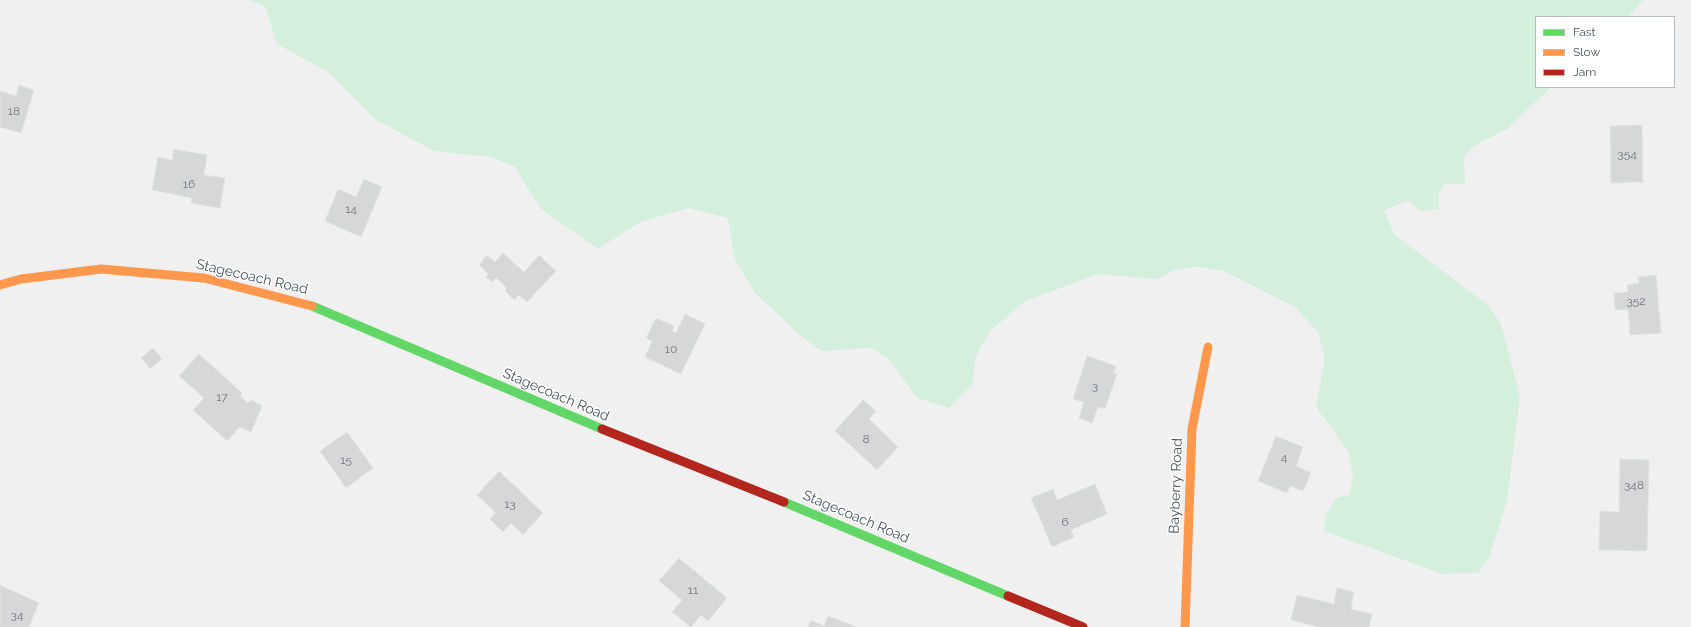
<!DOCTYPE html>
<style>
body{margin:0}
#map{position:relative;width:1691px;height:627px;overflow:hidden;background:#f0f0f0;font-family:Raleway,sans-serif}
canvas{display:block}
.legend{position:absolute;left:1535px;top:16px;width:140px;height:72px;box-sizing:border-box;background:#fff;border:1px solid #b5bbbe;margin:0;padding:5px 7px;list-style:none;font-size:12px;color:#47545c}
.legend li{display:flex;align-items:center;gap:8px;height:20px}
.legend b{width:20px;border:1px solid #b5bbbe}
</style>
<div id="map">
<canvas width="1691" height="627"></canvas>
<ul class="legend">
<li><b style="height:5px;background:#63d668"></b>Fast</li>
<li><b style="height:5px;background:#ff974d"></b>Slow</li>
<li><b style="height:5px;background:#b3261e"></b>Jam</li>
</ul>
</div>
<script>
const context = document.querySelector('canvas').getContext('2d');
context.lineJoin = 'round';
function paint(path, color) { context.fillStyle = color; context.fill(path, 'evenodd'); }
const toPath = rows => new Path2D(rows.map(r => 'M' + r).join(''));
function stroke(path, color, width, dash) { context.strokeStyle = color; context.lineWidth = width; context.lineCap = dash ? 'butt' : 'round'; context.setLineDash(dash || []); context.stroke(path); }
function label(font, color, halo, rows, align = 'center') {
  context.font = font + ' Raleway,sans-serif'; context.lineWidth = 3; context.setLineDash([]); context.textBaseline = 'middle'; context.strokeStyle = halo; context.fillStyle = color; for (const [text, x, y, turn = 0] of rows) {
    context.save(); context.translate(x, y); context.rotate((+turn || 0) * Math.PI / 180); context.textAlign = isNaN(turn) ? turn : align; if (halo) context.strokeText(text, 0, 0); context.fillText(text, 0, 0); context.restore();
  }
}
const green = toPath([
 [248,0,1643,0,1628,17,1536,17,1536,87,1551,87,1507,129,1472,147,1464,157,1465,184,1445,184,1439,192,1439,209,1421,211,1407,201,1384,210,1395,235,1488,305,1501,324,1520,397,1507,500,1489,558,1478,573,1442,574,1324,531,1326,515,1336,498,1349,495,1353,477,1348,451,1316,407,1325,358,1318,332,1295,307,1224,271,1202,267,1192,267,1173,271,1157,279,1097,274,1024,302,990,331,975,358,973,384,949,408,917,398,887,357,871,348,821,351,800,335,755,293,735,260,728,218,689,208,640,222,598,249,540,208,515,167,491,157,434,151,373,118,330,73,277,44,265,6]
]);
const building = toPath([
 [19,85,34,90,21,133,0,127,0,91,16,96,19,85],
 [1642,125,1643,182,1611,183,1610,126,1642,125],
 [174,149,207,155,204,175,225,178,220,208,191,203,192,198,152,190,158,157,172,160,174,149],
 [364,179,382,187,361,237,325,221,338,189,356,197,364,179],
 [503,253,524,272,539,255,556,271,527,302,519,295,514,300,505,291,507,288,496,278,492,282,486,277,488,274,479,265,487,255,495,262,503,253],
 [1656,275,1661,333,1630,335,1628,309,1615,310,1614,293,1628,292,1627,285,1639,283,1638,277,1656,275],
 [685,314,705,324,681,374,645,357,652,341,646,338,656,318,674,326,672,331,676,333,685,314],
 [153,348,162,359,150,369,141,358,153,348],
 [199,354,242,393,240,396,248,403,251,400,262,406,251,432,240,427,227,441,193,410,204,398,179,376,199,354],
 [1087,356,1116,366,1113,373,1117,374,1105,409,1098,407,1092,423,1079,418,1084,402,1073,399,1087,356],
 [863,400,876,411,869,419,898,447,877,470,835,431,863,400],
 [347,432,373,468,346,488,320,451,347,432],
 [1276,436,1303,447,1296,466,1311,473,1303,491,1290,486,1287,493,1258,481,1276,436],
 [1620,459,1649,460,1647,551,1599,550,1600,511,1619,512,1620,459],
 [499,471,543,513,523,535,511,523,503,532,490,519,496,513,477,495,499,471],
 [1095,484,1107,514,1071,530,1074,537,1052,547,1031,498,1053,489,1057,500,1095,484],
 [679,558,727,598,708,621,701,615,691,627,672,612,682,600,659,581,679,558],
 [0,585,39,603,29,627,0,627,0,585],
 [1337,588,1354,592,1351,609,1372,614,1369,627,1319,627,1291,620,1297,595,1334,604,1337,588],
 [828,616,857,627,808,627,811,620,824,626,828,616]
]);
const fast = toPath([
 [312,306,602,429],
 [784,502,1008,596]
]);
const slow = toPath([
 [0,285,21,279,101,269,204,278,312,306],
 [1185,627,1192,429,1208,347]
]);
const jam = toPath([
 [602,429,784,502],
 [1008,596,1083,627]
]);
const numberNames = [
 ["18",14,111],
 ["354",1627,154],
 ["16",189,184],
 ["14",351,209],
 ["352",1636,301],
 ["10",671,349],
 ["3",1095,386],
 ["17",222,397],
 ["8",866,439],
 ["4",1284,457],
 ["15",346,460],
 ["348",1634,485],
 ["13",510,504],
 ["6",1065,522],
 ["11",693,590],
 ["34",17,615]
];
const streetNames = [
 ["Stagecoach Road",252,277,13],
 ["Stagecoach Road",556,395,23],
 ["Bayberry Road",1176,486,-88],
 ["Stagecoach Road",856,517,23]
];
paint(green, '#d4efdc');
paint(building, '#d6d8d8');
stroke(building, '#e1e2e3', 1);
stroke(fast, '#63d668', 9);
stroke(slow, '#ff974d', 9);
stroke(jam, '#b3261e', 9);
label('12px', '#6c767c', null, numberNames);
label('14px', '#47545c', '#fff', streetNames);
</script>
